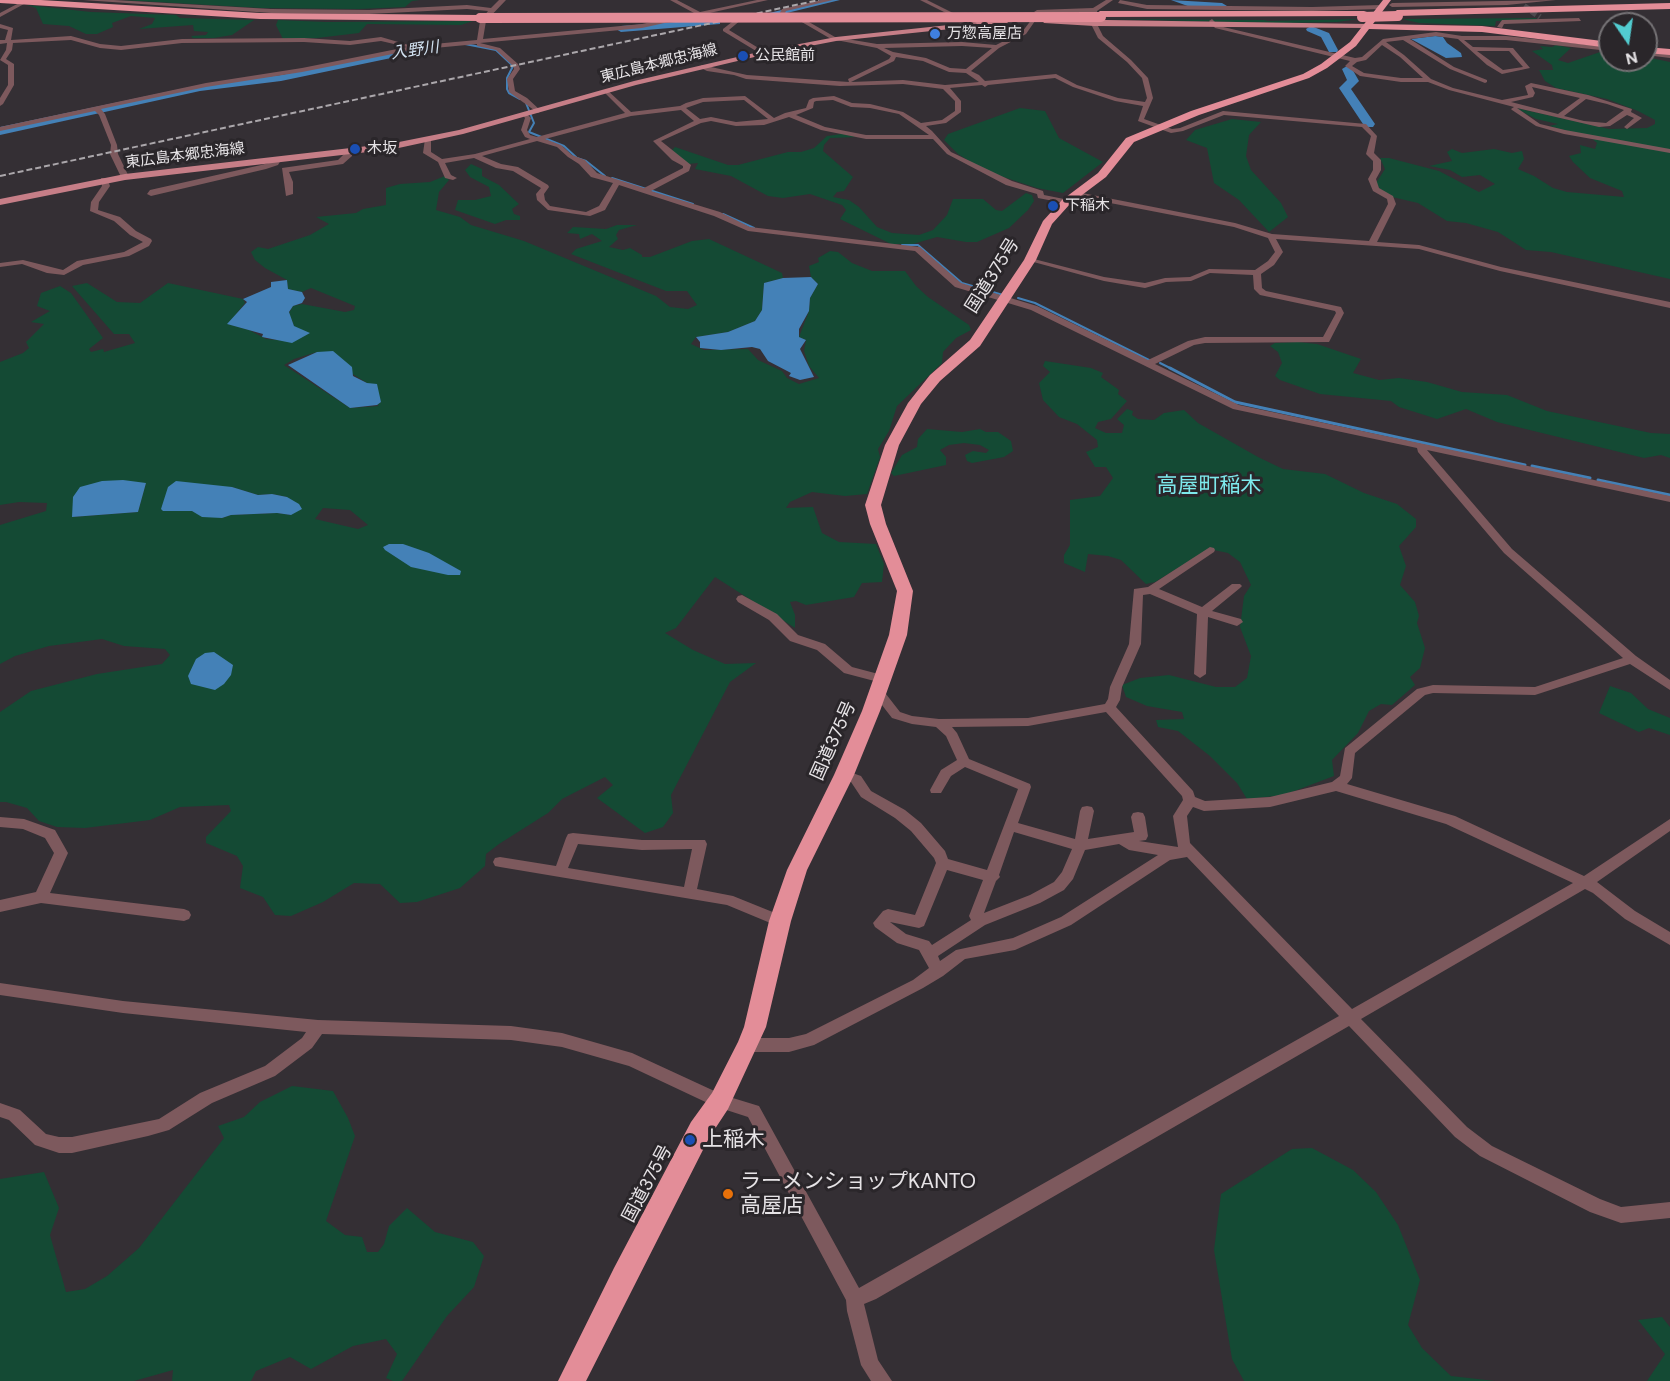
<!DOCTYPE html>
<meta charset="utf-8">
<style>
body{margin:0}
#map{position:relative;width:1670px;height:1381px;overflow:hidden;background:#342f34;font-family:"DM Sans",sans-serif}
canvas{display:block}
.north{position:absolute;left:1598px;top:12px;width:60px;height:60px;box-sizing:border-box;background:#2a262a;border:2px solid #757275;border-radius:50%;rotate:167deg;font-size:16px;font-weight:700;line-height:24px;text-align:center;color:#e6e3e6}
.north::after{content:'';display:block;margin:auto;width:21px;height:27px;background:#52ccd0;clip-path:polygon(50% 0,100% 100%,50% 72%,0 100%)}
</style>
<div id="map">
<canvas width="1670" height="1381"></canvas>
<div class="north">N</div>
</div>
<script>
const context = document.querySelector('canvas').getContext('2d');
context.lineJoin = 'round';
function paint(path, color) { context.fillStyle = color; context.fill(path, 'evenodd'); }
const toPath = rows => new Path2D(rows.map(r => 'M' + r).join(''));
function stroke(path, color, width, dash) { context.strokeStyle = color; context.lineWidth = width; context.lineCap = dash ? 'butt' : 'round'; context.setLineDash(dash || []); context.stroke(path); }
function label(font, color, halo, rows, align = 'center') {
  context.font = font + ' "DM Sans","Noto Sans JP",sans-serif'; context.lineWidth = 6; context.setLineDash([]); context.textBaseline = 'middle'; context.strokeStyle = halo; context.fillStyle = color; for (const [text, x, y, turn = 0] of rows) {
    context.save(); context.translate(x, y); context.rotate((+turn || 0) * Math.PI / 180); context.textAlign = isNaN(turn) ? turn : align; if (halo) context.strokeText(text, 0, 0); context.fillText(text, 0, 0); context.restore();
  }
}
const green = toPath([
 [122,0,420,0,412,1,405,7,358,9,261,8],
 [27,5,91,12,176,15,180,18,254,20,232,35,214,38,193,38,191,36,206,35,208,32,194,31,193,25,139,29,152,24,155,18,131,16,112,23,113,27,97,34,86,34,69,26,43,24,36,8],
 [1536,18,1537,19,1535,20,1496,21,1495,26,1419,23,1402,19],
 [1109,19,1264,20,1268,21,1359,19,1337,22,1280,23],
 [278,20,326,22,473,21,461,25,367,24,359,33,317,38,283,39,276,25],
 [1556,45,1571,48,1558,60,1568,63,1603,51,1610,52,1610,60,1646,60,1646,57,1670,62,1670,279,1551,252,1526,250,1498,232,1466,223,1447,221,1418,203,1392,197,1380,189,1376,183,1385,169,1380,158,1389,158,1439,171,1479,192,1495,184,1480,175,1462,177,1450,170,1429,166,1452,161,1447,152,1452,149,1462,153,1494,149,1512,153,1522,151,1524,159,1518,169,1534,176,1553,188,1567,192,1624,197,1622,191,1590,178,1573,162,1569,156,1581,153,1580,145,1595,149,1597,143,1590,137,1549,126,1558,124,1536,119,1516,108,1609,129,1647,128,1655,124,1655,120,1638,111,1607,99,1556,88,1545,81,1539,70,1553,70,1552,65,1532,51,1543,49,1540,46,1552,47],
 [1020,108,1045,111,1059,138,1103,162,1063,193,1037,188,985,171,958,154,944,140,948,134],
 [1232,119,1261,122,1249,135,1246,156,1251,170,1281,203,1288,217,1269,232,1239,200,1214,183,1207,148,1186,140,1195,130],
 [842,134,857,137,830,138,824,145,823,151,853,177,844,191,837,192,833,197,849,200,859,207,877,227,892,233,919,235,933,230,947,215,953,199,983,199,996,210,1002,211,1026,193,1032,195,1034,201,1028,210,1009,228,977,242,966,242,937,237,913,244,891,244,840,219,846,210,842,205,810,194,783,198,768,196,731,176,695,169,698,163,687,164,672,150,675,147,728,165,738,165,788,152,801,152,814,148,827,136],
 [471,164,482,169,482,176,499,185,519,204,512,209,514,214,520,216,520,220,506,220,495,224,455,210,458,200,475,200,491,196,489,187,470,177,465,170],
 [445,176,449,180,439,192,436,210,460,217,471,225,524,241,656,296,670,307,688,309,697,305,687,291,666,291,571,254,576,249,602,241,592,234,580,239,579,234,567,233,573,227,606,229,617,225,637,225,619,230,616,235,618,239,609,247,623,250,630,248,642,255,642,257,650,257,692,241,709,239,782,273,783,278,764,283,762,310,755,321,728,332,696,337,691,344,704,350,748,349,758,360,782,371,787,378,799,384,819,378,809,366,804,351,806,340,799,337,809,311,810,298,818,284,811,277,809,266,819,262,818,258,830,251,838,252,852,263,872,271,905,271,916,286,928,297,969,325,971,330,956,338,943,352,942,363,897,406,889,431,878,449,880,457,867,494,845,496,812,492,790,502,786,508,813,507,822,533,839,542,876,544,884,564,882,582,862,583,854,597,806,605,796,601,790,602,795,615,795,628,715,577,676,628,665,633,693,650,725,664,756,663,730,682,671,795,673,813,663,827,645,833,597,798,613,785,605,777,562,799,548,813,499,844,486,854,485,866,460,888,417,902,400,903,380,884,354,883,323,902,291,916,275,915,263,897,240,888,243,866,237,856,206,843,206,837,231,811,229,805,180,807,150,820,85,828,57,827,39,821,27,808,6,802,0,802,0,712,31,691,97,674,162,664,170,655,165,649,124,646,102,639,49,646,15,656,0,664,0,525,46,511,47,503,19,502,0,505,0,362,23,353,29,348,26,342,44,324,31,322,50,311,37,306,41,293,60,286,71,293,103,338,89,349,91,352,103,349,104,352,135,343,129,334,114,334,72,286,87,283,117,302,140,303,168,283,243,299,245,303,228,324,249,330,266,339,288,341,294,326,289,313,293,306,302,304,345,312,354,310,355,306,311,288,302,292,288,289,287,280,265,268,255,260,251,252,258,247,268,249,310,235,329,224,316,217,356,213,363,209,386,205,386,188,400,184,430,182],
 [317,352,367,383,381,402,377,405,379,406,350,408,284,365,294,359],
 [146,483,138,512,73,517],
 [232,487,258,495,272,494,287,497,291,515,277,513,231,515,222,518,192,511],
 [323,508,350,510,368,525,358,529,315,519],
 [1298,342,1317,344,1361,359,1353,373,1379,380,1399,378,1427,382,1462,392,1507,395,1547,411,1651,433,1670,434,1670,458,1661,455,1644,458,1497,422,1466,409,1437,419,1399,407,1391,401,1320,394,1280,380,1275,376,1282,363,1278,352,1270,346,1275,343],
 [1045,361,1091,368,1103,373,1101,377,1119,390,1118,394,1127,401,1111,419,1098,422,1095,428,1106,433,1122,433,1124,425,1117,419,1127,409,1133,411,1132,415,1138,419,1154,420,1164,413,1184,410,1198,423,1258,457,1283,469,1325,474,1364,493,1397,504,1416,519,1416,527,1399,546,1406,566,1400,585,1415,602,1419,616,1417,623,1425,648,1420,668,1410,677,1415,685,1392,705,1381,704,1369,711,1358,733,1332,760,1334,776,1284,795,1247,799,1237,783,1210,756,1178,731,1158,727,1156,720,1184,719,1182,712,1147,706,1126,697,1122,685,1140,678,1169,675,1216,687,1235,687,1247,678,1251,656,1240,627,1244,596,1251,585,1240,562,1228,553,1209,549,1155,582,1146,584,1121,560,1108,556,1088,554,1085,572,1064,563,1064,555,1070,545,1070,500,1100,496,1113,478,1106,467,1095,467,1086,452,1098,447,1097,440,1077,424,1059,417,1043,400,1039,383,1050,372,1043,366],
 [927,429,962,432,980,429,986,432,998,432,1011,441,1013,451,1004,457,972,463,967,461,965,455,973,451,986,453,989,450,980,445,964,443,949,445,940,450,946,457,946,465,894,476,891,473,902,455,917,447,918,439],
 [1610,686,1631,693,1648,709,1670,718,1670,735,1649,728,1639,732,1599,713],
 [292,1086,333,1091,348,1118,355,1136,326,1221,345,1235,362,1237,367,1252,378,1252,384,1244,389,1226,407,1208,435,1232,473,1242,484,1256,474,1287,447,1316,402,1381,393,1381,386,1378,397,1354,386,1339,353,1346,311,1369,290,1357,256,1371,251,1381,172,1381,173,1370,134,1381,0,1381,0,1179,44,1172,59,1208,50,1235,66,1292,85,1289,107,1276,139,1248,224,1138,218,1126,244,1117,260,1102],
 [1312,1148,1353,1170,1376,1192,1398,1225,1420,1280,1408,1325,1422,1348,1451,1376,1495,1381,1244,1381,1232,1359,1214,1250,1221,1194,1292,1149],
 [1662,1317,1670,1327,1670,1381,1647,1381,1665,1354,1638,1320]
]);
const water = toPath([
 [1435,36,1443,37,1447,43,1461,53,1462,57,1446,58,1411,39],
 [811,277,818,284,810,298,809,311,799,329,799,337,806,340,800,349,814,377,800,380,789,376,791,373,768,361,760,349,752,347,721,350,700,348,700,342,696,337,728,332,755,321,762,310,764,283,783,278],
 [287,280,288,289,302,292,305,298,302,303,293,306,289,312,294,326,310,333,292,343,262,337,263,334,227,324,247,302,243,299,271,287,271,282],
 [333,351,352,367,353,376,367,383,377,384,381,402,377,405,350,408,288,365,317,352],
 [123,480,146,483,138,512,72,517,73,497,80,487,102,481],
 [176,481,232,487,258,495,272,494,287,497,299,504,302,509,291,515,277,513,231,515,222,518,202,517,192,511,163,511,161,509,168,487],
 [389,544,403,544,429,553,461,571,460,575,448,575,411,567,385,550,383,547],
 [214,652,233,665,231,675,224,684,215,690,191,684,188,676,196,659,205,653]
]);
const streamFar1 = toPath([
 [465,44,496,50,513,66,507,78,507,89,509,93,520,99],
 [526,103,534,123,529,132,564,146,577,158,586,161,605,176],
 [612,178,693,204],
 [723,214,754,228],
 [902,245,918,245,962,283,1003,295],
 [1018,298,1035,303,1149,360],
 [1160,363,1172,369]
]);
const stream = toPath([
 [1170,368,1235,402,1525,465],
 [1532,466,1590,478],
 [1598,480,1670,495]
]);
const river = toPath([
 [822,0,840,0,750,22,745,19,822,0],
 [1171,0,1222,3,1227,6,1222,9,1196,9,1171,0],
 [716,19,720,20,720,24,621,32,616,29,621,26,716,19],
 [1311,26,1329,33,1338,50,1337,52,1329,52,1321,37,1307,31,1306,29,1311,26],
 [435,43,440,46,439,48,281,81,200,91,0,135,0,127,200,85,281,75,435,43],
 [1347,66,1351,67,1359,81,1351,89,1375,124,1373,127,1365,127,1339,88,1347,80,1342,69,1347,66]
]);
const minorTunnel = toPath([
 [1524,6,1540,17]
]);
const minor = toPath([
 [83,0,114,0,271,9,369,10,467,5,491,8,499,0,506,0,486,21,483,39,642,24,694,13,670,0,677,0,700,12,757,0,768,0,642,28,480,43,500,48,518,64,520,69,513,79,515,91,527,98,540,110,541,111,538,113,509,92,507,79,514,69,513,66,496,50,477,46,477,44,413,50,302,72,206,87,101,109,105,114,117,145,118,154,129,177,125,179,121,177,110,154,111,145,99,115,95,111,0,131,0,127,206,83,302,68,407,47,381,41,350,45,304,42,182,43,121,50,100,48,71,40,13,43,12,50,6,59,14,64,14,85,3,104,0,106,0,98,8,85,8,65,0,60,6,50,7,43,0,44,0,40,5,40,8,30,0,28,0,24,13,28,11,40,71,36,100,44,121,46,182,39,304,38,350,41,381,37,412,46,477,40,480,21,488,11,467,9,369,14,271,13,83,0],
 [822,0,833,0,786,11,781,21,776,20,782,9,822,0],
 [920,0,927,0,965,19,960,20,920,0],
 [1106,0,1113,0,1097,11,1097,24,1103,36,1131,60,1148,78,1153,98,1144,119,1172,129,1180,128,1223,111,1366,124,1377,136,1374,153,1381,160,1381,170,1376,179,1379,188,1393,196,1396,204,1377,242,1419,245,1501,267,1670,302,1670,308,1500,271,1419,249,1276,239,1283,252,1274,265,1261,274,1262,288,1266,291,1341,307,1344,313,1329,342,1205,343,1194,345,1155,364,1239,405,1670,496,1670,502,1427,450,1512,549,1636,656,1670,680,1670,690,1630,664,1535,695,1433,693,1425,695,1355,753,1352,778,1347,784,1455,816,1584,876,1670,819,1670,831,1597,882,1635,911,1670,932,1670,945,1625,919,1593,893,1585,889,1361,1019,1467,1127,1492,1146,1600,1199,1621,1207,1670,1202,1670,1218,1621,1223,1590,1212,1480,1156,1455,1137,1349,1026,876,1299,864,1304,878,1360,892,1381,871,1381,861,1365,847,1311,846,1300,748,1117,714,1106,629,1066,562,1047,511,1040,322,1034,312,1048,275,1076,212,1103,169,1130,148,1136,72,1153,59,1153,35,1145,9,1120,0,1117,0,1103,20,1110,46,1134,59,1137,72,1137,159,1119,200,1093,265,1066,302,1038,306,1032,123,1013,0,995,0,983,123,1001,318,1020,511,1026,562,1033,632,1053,723,1095,759,1106,859,1288,1339,1016,1187,857,1170,860,1071,925,1015,950,965,959,943,976,923,988,814,1045,789,1052,748,1052,743,1050,740,1045,743,1040,748,1038,789,1038,806,1034,913,980,929,968,919,950,897,943,875,927,873,923,883,911,888,909,915,915,936,863,934,858,911,831,895,818,861,797,851,782,839,778,838,775,839,772,844,770,861,776,871,791,905,810,921,823,945,851,948,859,987,870,1018,789,965,767,951,776,941,793,931,793,930,790,941,770,957,760,946,736,936,727,912,724,892,718,878,700,872,698,870,695,872,692,876,691,886,694,900,712,912,716,939,719,1028,718,1105,704,1108,699,1110,687,1129,644,1134,589,1148,587,1210,547,1214,548,1215,550,1214,552,1159,589,1202,607,1232,584,1240,584,1242,586,1240,588,1212,611,1241,619,1243,622,1237,626,1208,617,1206,674,1200,678,1194,674,1197,614,1150,594,1143,595,1141,644,1122,687,1120,700,1116,707,1193,791,1195,797,1205,801,1270,797,1332,782,1340,776,1345,748,1417,689,1433,685,1535,687,1623,658,1504,553,1418,452,1417,448,1233,409,1031,310,955,287,915,251,748,231,714,216,619,185,605,210,590,216,548,210,537,200,536,194,541,188,513,171,496,168,474,158,445,163,451,175,457,178,453,180,445,178,438,162,423,153,425,139,428,137,431,139,431,152,442,159,475,154,530,139,525,137,521,130,525,118,522,114,525,112,531,118,527,130,530,135,537,137,625,113,603,91,606,89,631,112,680,106,686,103,703,98,745,96,774,118,785,113,806,108,809,100,813,98,834,96,852,103,870,104,903,112,921,123,942,120,955,111,955,101,943,89,903,84,840,86,746,79,734,75,707,71,699,67,702,65,747,75,849,82,848,79,889,59,891,56,877,48,831,39,800,21,802,18,835,37,877,44,962,42,996,45,1022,32,1032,19,1035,21,1026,34,999,48,971,71,979,75,985,81,1056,74,1077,85,1118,98,1145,102,1147,98,1142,78,1127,62,1098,38,1091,24,1091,12,1037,14,1034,12,1037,10,1093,8,1106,0],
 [962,46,992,48,966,69,950,68,926,58,893,52,884,48,962,46],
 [896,57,923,61,949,72,966,73,979,82,945,85,903,80,851,82,894,61,896,57],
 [1055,78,1073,87,1115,101,1143,106,1138,121,1171,133,1183,131,1224,115,1362,127,1371,136,1366,154,1373,161,1373,170,1368,179,1373,191,1387,199,1388,204,1369,241,1272,234,1235,223,1077,192,1074,192,1074,196,1234,227,1268,238,1275,252,1268,261,1255,270,1209,269,1190,277,1165,278,1145,283,1104,277,1030,258,1026,260,1104,281,1145,288,1166,282,1191,281,1210,273,1253,275,1254,289,1260,295,1335,311,1336,313,1323,337,1205,337,1188,341,1148,360,1037,306,961,283,920,247,750,227,720,212,651,191,689,171,691,165,661,141,701,123,711,121,736,126,764,125,789,117,821,130,866,139,933,139,947,154,1006,185,1037,194,1038,198,1069,204,1069,200,1044,195,1043,191,1012,181,951,152,932,131,926,126,946,123,961,112,961,101,950,88,982,85,985,87,988,85,1055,78],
 [744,100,768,119,736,122,711,117,700,119,686,108,703,102,744,100],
 [833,100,851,107,870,108,899,114,929,135,866,135,825,127,796,115,813,108,814,102,816,101,833,100],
 [681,110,694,121,653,141,672,160,683,166,683,168,644,188,597,173,585,160,572,155,561,145,545,139,631,116,681,110],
 [537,141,557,147,568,157,579,164,591,177,613,183,599,206,586,212,550,206,545,200,544,194,549,187,548,185,518,167,501,164,482,156,537,141],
 [1106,712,1182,796,1183,800,1173,816,1178,847,1139,841,1146,840,1148,836,1145,817,1143,813,1138,812,1133,813,1131,817,1134,832,1088,839,1094,811,1092,807,1087,806,1082,807,1080,811,1075,839,1018,823,1031,787,1030,784,969,759,957,733,952,727,1028,726,1106,712],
 [1336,791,1446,824,1573,883,1352,1009,1190,843,1187,816,1193,807,1204,811,1270,807,1336,791],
 [1014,832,1072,849,1062,872,1054,882,1030,895,984,913,996,881,1000,877,999,875,1014,832],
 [1119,844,1129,850,1158,855,1061,917,1013,938,956,950,940,961,938,956,985,925,1040,903,1064,890,1073,879,1085,850,1119,844],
 [947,870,983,880,969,916,971,920,932,945,929,941,906,934,890,922,919,928,924,926,947,870],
 [1120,0,1147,5,1312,7,1381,5,1384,7,1381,9,1312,11,1147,9,1118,3,1120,0],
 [1556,0,1507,5,1392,7,1389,5,1392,3,1556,0],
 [19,3,24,4,0,17,0,13,19,3],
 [737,18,742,19,729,30,765,52,765,54,761,54,723,31,723,29,737,18],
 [1579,18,1581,21,1504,24,1502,28,1497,27,1502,20,1579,18],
 [1212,19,1219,26,1355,58,1362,57,1383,39,1436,32,1462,36,1506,36,1610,47,1610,51,1506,40,1464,40,1473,47,1513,48,1530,68,1502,74,1487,65,1458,39,1436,36,1410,39,1454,67,1487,80,1487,82,1485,83,1450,69,1403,40,1386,42,1404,55,1431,79,1453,88,1502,100,1528,95,1525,86,1531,83,1588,95,1632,109,1631,112,1642,118,1627,129,1624,127,1634,118,1627,115,1610,126,1599,127,1517,108,1540,124,1565,130,1670,149,1670,153,1564,134,1536,126,1512,110,1511,109,1514,107,1449,90,1428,82,1401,82,1360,76,1345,66,1350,61,1215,28,1209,21,1212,19],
 [1382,45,1400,57,1423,78,1401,78,1364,73,1352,66,1357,62,1366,60,1382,45],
 [1477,51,1509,51,1523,67,1503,70,1477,51],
 [1532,87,1580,98,1558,114,1511,102,1533,97,1535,93,1532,87],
 [1586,99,1607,104,1624,110,1606,123,1584,121,1564,116,1586,99],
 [1646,51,1670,54,1670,58,1646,55,1646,51],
 [348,150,352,152,352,156,343,164,289,172,293,182,293,194,286,196,282,168,338,160,348,150],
 [274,158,281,160,278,165,266,169,151,196,147,194,150,190,261,165,272,162,274,158],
 [101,178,107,178,110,186,99,202,98,210,120,217,136,231,151,239,152,241,149,246,129,256,83,265,64,275,47,273,22,264,0,267,0,263,23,260,63,270,77,261,124,252,143,242,130,235,114,221,90,211,91,202,102,186,101,178],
 [742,595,777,614,798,635,825,644,852,667,886,676,888,679,882,683,844,673,817,650,790,641,769,620,738,602,736,599,738,596,742,595],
 [0,817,24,819,55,830,68,853,50,893,184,909,189,911,191,915,189,919,184,921,41,903,0,912,0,900,36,892,54,853,45,838,23,829,0,827,0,817],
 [573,833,642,840,705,840,707,844,697,889,733,896,785,917,787,921,785,925,780,927,727,905,500,867,495,866,493,862,495,858,500,857,556,866,566,838,568,834,573,833],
 [578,844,642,850,692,849,684,887,568,868,578,844]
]);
const major = toPath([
 [1005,19,1008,23,836,41,763,55,636,85,463,134,394,149,125,180,0,205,0,199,125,174,394,143,459,130,634,81,763,51,836,37,1005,19],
 [1041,19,1368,24,1372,26,1368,28,1094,26,1044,23,1041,19]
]);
const highway = toPath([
 [0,0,41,0,260,13,480,15,484,18,480,21,260,19,0,3,0,0],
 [1383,0,1391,0,1373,24,1482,26,1610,42,1610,48,1482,32,1369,29,1356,46,1327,68,1309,78,1199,115,1134,142,1106,177,1070,204,1052,224,1036,260,980,346,940,381,921,404,899,445,881,505,886,524,913,591,907,635,880,711,854,775,807,870,791,921,766,1027,728,1109,709,1138,586,1381,558,1381,614,1268,691,1122,712,1093,738,1042,744,1027,769,921,787,870,834,775,862,711,889,635,897,591,870,524,865,505,885,445,908,403,930,375,970,340,1024,260,1043,221,1062,200,1098,173,1126,138,1191,111,1303,74,1321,64,1350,42,1383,0],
 [1670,3,1670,9,1397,16,1393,13,1397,10,1670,3],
 [1364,11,1367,12,1367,16,1100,17,1096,14,1100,11,1364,11],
 [1646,47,1670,49,1670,55,1646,53,1646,47]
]);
const rail = toPath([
 [0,176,819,0]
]);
const highwayBridge = toPath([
 [1362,17,1398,16],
 [480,18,1101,17]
]);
const markers = [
 [935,34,6,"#3f7fe0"],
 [743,56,6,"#1a4fb4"],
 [355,149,6,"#1a4fb4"],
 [1053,206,6,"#1a4fb4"],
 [690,1140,6,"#1a4fb4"],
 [728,1194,6,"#e8710a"]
];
const farPoinames = [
 ["万惣高屋店",947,34],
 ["公民館前",755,56],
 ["木坂",367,149],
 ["下稲木",1065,206]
];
const farStreetnames = [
 ["東広島本郷忠海線",659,64,-14],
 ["東広島本郷忠海線",185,156,-7]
];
const farWaternames = [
 ["入野川",415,51,-8]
];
const streetNames = [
 ["国道375号",993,276,-58],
 ["国道375号",834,741,-66],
 ["国道375号",648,1184,-62]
];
const quarterNames = [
 ["高屋町稲木",1209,486]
];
const nearPoinames = [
 ["上稲木",702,1140],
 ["ラーメンショップKANTO",740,1182],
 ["高屋店",740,1206]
];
paint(green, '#144a34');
paint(water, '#4481b7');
stroke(streamFar1, '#4481b7', 2);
stroke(stream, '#4481b7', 3);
paint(river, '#4481b7');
stroke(minorTunnel, '#4f4a4f', 6, [6, 3]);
paint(minor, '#7d595d');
paint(major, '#c67e87');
paint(highway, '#e38d98');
stroke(rail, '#aba7ab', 2, [6, 3]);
stroke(highwayBridge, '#e38d98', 10);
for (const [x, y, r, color] of markers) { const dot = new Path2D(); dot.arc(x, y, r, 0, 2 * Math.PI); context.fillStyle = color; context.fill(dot); stroke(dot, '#2a262a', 2); }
label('15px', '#e6e3e6', '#2a262a', farPoinames, 'left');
label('15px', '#e6e3e6', '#2a262a', farStreetnames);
label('italic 16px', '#d1e1f0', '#2a262a', farWaternames);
label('18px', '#e6e3e6', '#2a262a', streetNames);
label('21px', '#7de9ec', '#2a262a', quarterNames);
label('21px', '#e6e3e6', '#2a262a', nearPoinames, 'left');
</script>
